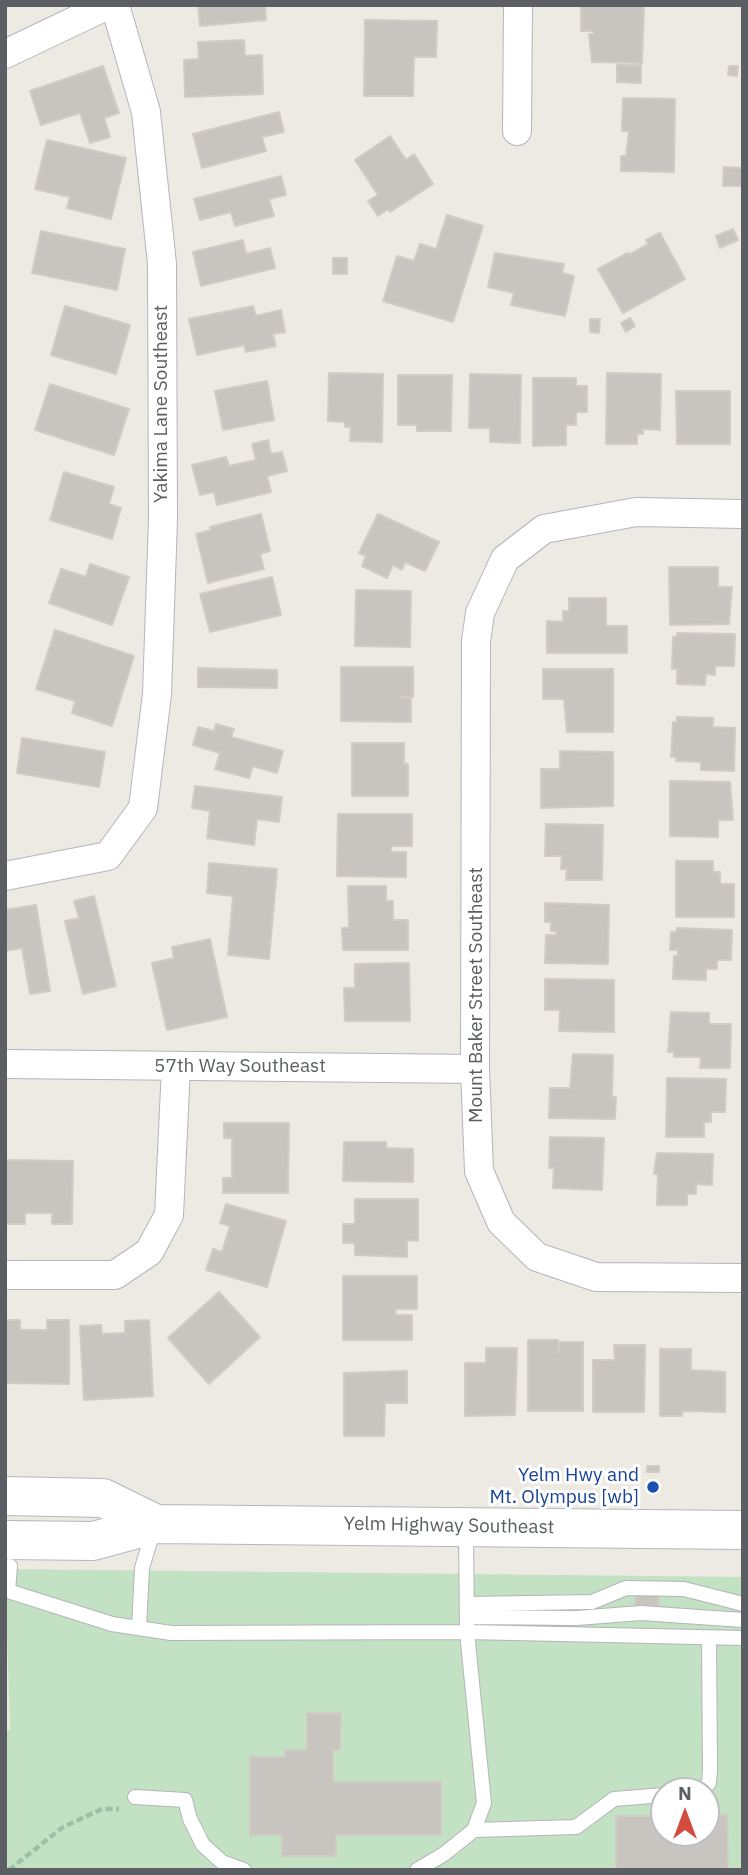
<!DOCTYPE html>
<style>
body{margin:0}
#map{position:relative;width:748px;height:1875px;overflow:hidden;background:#eceae3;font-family:"IBM Plex Sans",sans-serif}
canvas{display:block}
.frame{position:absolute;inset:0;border:7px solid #5b5e62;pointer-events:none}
.north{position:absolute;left:650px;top:1777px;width:70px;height:70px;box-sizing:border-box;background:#fff;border:2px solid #bdbfc0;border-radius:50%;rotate:0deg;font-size:19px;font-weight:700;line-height:28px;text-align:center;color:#5b5e62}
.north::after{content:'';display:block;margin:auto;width:24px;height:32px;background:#d44b42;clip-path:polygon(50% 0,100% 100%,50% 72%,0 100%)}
</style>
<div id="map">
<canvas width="748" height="1875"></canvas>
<div class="frame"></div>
<div class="north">N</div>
</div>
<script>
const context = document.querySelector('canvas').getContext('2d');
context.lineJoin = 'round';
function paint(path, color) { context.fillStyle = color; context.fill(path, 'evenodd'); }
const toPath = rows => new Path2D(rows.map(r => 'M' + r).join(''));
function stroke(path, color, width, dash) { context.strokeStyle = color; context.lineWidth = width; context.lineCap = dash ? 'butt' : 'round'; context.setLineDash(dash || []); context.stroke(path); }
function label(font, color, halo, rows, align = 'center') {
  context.font = font + ' "IBM Plex Sans",sans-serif'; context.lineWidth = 6; context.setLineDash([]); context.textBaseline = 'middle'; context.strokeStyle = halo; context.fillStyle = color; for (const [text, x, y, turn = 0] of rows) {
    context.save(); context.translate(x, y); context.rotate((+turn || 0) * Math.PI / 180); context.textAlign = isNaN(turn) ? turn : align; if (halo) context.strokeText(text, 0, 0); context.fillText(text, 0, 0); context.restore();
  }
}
const green = toPath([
 [5,1569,743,1577,743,1870,5,1870,5,1731,10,1730],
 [664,1791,706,1791,706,1833,664,1833]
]);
const building = toPath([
 [198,5,265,5,266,20,200,26,198,5],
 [581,5,644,5,642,63,592,62,589,34,594,34,594,31,581,31,581,5],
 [365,20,437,21,436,57,414,57,413,96,364,96,365,20],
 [244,40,245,56,262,55,263,94,185,97,184,60,199,59,198,42,244,40],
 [617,65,641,65,641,83,617,82,617,65],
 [103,66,119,113,104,118,110,137,90,143,80,113,41,125,30,91,103,66],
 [729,66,738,66,737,76,728,75,729,66],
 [623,98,675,99,674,172,621,171,621,156,626,156,629,131,622,131,623,98],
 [279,112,284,132,262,137,266,151,202,168,193,134,279,112],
 [390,136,406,160,414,154,433,184,390,212,388,209,378,216,368,201,378,195,355,160,390,136],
 [47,140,126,158,111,219,67,208,70,197,35,189,47,140],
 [724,167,743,168,743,186,723,186,724,167],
 [281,176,286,195,269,199,274,216,235,226,231,212,200,220,194,199,281,176],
 [447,215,483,226,453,322,383,301,397,256,414,261,420,244,436,249,447,215],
 [733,229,738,240,720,248,716,236,733,229],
 [41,231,125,249,117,290,32,273,41,231],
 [660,233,685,279,623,313,598,269,628,253,632,257,630,254,648,244,646,240,660,233],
 [243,240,246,254,270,248,275,268,201,286,193,252,243,240],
 [495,253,564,264,562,273,574,276,565,316,511,305,514,293,488,287,495,253],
 [333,258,347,258,347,274,333,274,333,258],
 [65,306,130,325,116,374,51,355,65,306],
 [253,306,256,316,281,310,285,332,273,334,276,346,246,352,244,345,197,355,189,319,253,306],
 [630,318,635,326,626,332,621,323,630,318],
 [590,319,600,319,599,333,590,332,590,319],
 [329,373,383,374,382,442,350,441,351,427,345,427,345,422,328,421,329,373],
 [607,373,661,374,660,430,643,429,643,434,637,434,637,444,606,444,607,373],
 [470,374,521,375,520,443,490,442,490,428,469,428,470,374],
 [398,375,452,375,451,431,417,431,417,425,398,425,398,375],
 [533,378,576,378,576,386,587,386,587,412,576,412,576,425,566,425,566,445,533,446,533,378],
 [267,381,274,420,223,430,215,391,267,381],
 [50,384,129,409,114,455,35,430,50,384],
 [676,391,730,391,730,444,677,444,676,391],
 [268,440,271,454,282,452,287,471,267,476,271,492,217,505,214,492,200,495,192,465,226,457,229,466,256,460,252,444,268,440],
 [64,472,114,487,109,504,121,508,112,539,50,520,64,472],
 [261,514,270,551,260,554,264,569,208,583,196,534,211,530,210,527,261,514],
 [378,514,439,542,425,571,405,562,402,570,393,565,387,578,362,566,366,556,359,553,378,514],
 [90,564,129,577,112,625,49,603,61,569,86,577,90,564],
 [669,567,718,567,718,587,732,587,729,624,670,625,669,567],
 [272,577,281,615,210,632,200,594,272,577],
 [356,590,411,591,410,647,355,646,356,590],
 [569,598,606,598,606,626,627,626,627,653,547,653,547,621,563,622,563,611,569,611,569,598],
 [55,630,134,656,112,726,72,713,75,701,36,689,55,630],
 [677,633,735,634,734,666,715,666,715,675,706,674,705,685,677,684,677,669,672,669,673,637,677,637,677,633],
 [341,667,413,667,413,697,401,697,411,699,411,722,341,721,341,667],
 [198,668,277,670,277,688,198,687,198,668],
 [543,669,613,669,613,732,567,732,564,699,543,699,543,669],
 [677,717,713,718,713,727,735,728,734,771,701,770,701,762,676,761,676,757,671,757,673,722,677,722,677,717],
 [216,724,234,729,231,737,283,751,277,773,253,766,249,778,215,769,220,753,193,745,198,727,214,731,216,724],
 [22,738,105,752,99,787,17,773,22,738],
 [352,743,404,743,404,764,408,764,408,796,352,796,352,743],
 [560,751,613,752,613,806,541,808,541,769,560,769,560,751],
 [670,781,730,782,733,820,718,820,718,837,670,836,670,781],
 [195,786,282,797,279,822,257,819,254,845,207,838,210,811,192,808,195,786],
 [338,814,412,814,412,846,391,846,391,852,406,852,406,877,337,876,338,814],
 [546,824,603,825,602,880,566,880,567,869,561,869,562,856,545,856,546,824],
 [676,861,713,861,713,872,720,872,720,884,734,884,734,917,676,917,676,861],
 [209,863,277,869,269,959,228,955,233,896,207,893,209,863],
 [348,886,386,886,386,901,393,901,393,920,408,920,408,950,343,950,342,928,349,928,348,886],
 [94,896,116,986,83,994,65,921,79,918,74,901,94,896],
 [545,903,609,905,608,964,545,963,546,935,556,935,556,931,551,931,551,922,545,922,545,903],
 [36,905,50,991,30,994,22,948,5,951,5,910,36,905],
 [677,928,732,930,731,960,717,960,717,969,706,969,706,980,673,979,674,956,678,956,678,950,670,950,671,932,677,932,677,928],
 [210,939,227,1017,167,1030,152,963,174,958,172,947,210,939],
 [409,963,410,1021,345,1021,344,988,355,988,355,964,409,963],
 [545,979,614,980,614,1032,559,1031,560,1010,545,1010,545,979],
 [671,1012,709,1013,709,1024,731,1024,730,1068,700,1068,701,1057,674,1057,674,1052,668,1052,671,1012],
 [573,1054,613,1055,612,1097,616,1097,615,1119,549,1118,550,1088,570,1088,573,1054],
 [667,1078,726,1079,725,1112,711,1112,711,1122,704,1122,704,1137,666,1137,667,1078],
 [224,1123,289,1123,288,1193,223,1193,223,1178,232,1178,232,1138,224,1138,224,1123],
 [550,1137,604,1138,602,1190,553,1188,554,1168,549,1168,550,1137],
 [344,1142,386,1142,386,1148,413,1149,413,1182,343,1181,344,1142],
 [657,1153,713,1154,712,1185,696,1184,696,1194,687,1194,687,1205,657,1205,658,1174,654,1174,657,1153],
 [5,1160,73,1161,72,1224,52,1224,52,1213,25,1213,25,1224,5,1224,5,1160],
 [355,1199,418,1199,418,1241,407,1240,407,1257,355,1255,355,1243,343,1243,343,1224,355,1224,355,1199],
 [226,1204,286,1221,267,1287,206,1270,213,1249,222,1252,230,1226,220,1223,226,1204],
 [343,1276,417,1276,417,1309,396,1309,396,1315,412,1315,412,1340,343,1340,343,1276],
 [219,1292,260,1337,209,1384,168,1338,219,1292],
 [5,1320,20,1320,20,1330,47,1330,47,1320,69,1320,69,1384,5,1383,5,1320],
 [149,1320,153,1396,84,1400,80,1326,101,1325,102,1334,125,1333,125,1321,149,1320],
 [528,1340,558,1340,558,1353,560,1342,583,1342,583,1411,528,1411,528,1340],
 [614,1345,645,1345,644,1412,593,1412,593,1360,615,1360,614,1345],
 [486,1348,517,1348,515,1415,465,1416,465,1363,486,1363,486,1348],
 [660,1349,691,1349,691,1370,725,1372,725,1412,682,1411,682,1416,660,1416,660,1349],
 [407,1371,407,1403,385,1403,384,1436,344,1436,344,1373,407,1371],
 [647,1466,659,1466,659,1472,647,1472,647,1466],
 [636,1593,659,1594,658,1607,635,1606,636,1593],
 [307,1713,341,1713,340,1750,333,1750,333,1782,441,1782,441,1835,336,1835,336,1856,282,1856,282,1835,250,1835,250,1757,285,1757,285,1750,307,1750,307,1713],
 [706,1815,727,1815,728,1869,616,1870,616,1816,664,1816,664,1833,706,1833,706,1815]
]);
const path = toPath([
 [9,1870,63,1827,102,1809,119,1809]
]);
const service = toPath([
 [10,1566,8,1591,112,1624,171,1633,467,1632,743,1638],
 [467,1604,592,1602,626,1588,684,1589,743,1604],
 [467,1617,577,1618,641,1613,743,1620],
 [139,1628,142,1568,154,1528],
 [701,1791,709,1783,710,1770,709,1638],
 [135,1797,185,1800,190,1819,203,1845,222,1862,244,1870],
 [474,1830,576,1827,614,1799,664,1795],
 [417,1870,444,1854,474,1830,484,1803,467,1632,466,1530]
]);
const minor = toPath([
 [5,54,108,5],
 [517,131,518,5],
 [743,514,636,512,544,529,505,559,480,613,476,641,475,1069,479,1171,501,1222,537,1257,596,1277,743,1278],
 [5,876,108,856,143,808,157,694,163,519,162,264,146,112,115,5],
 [5,1064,475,1069],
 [5,1275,115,1275,149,1252,169,1215,176,1067]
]);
const secondary = toPath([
 [5,1496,103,1498,156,1524],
 [5,1540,93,1541,156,1524,743,1530]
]);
const markers = [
 [653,1487,7,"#1a4fb4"]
];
const streetNames = [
 ["Yakima Lane Southeast",162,404,-90],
 ["Mount Baker Street Southeast",477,995,-90],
 ["57th Way Southeast",240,1067],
 ["Yelm Highway Southeast",449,1526,1]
];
const transitNames = [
 ["Yelm Hwy and",639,1476],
 ["Mt. Olympus [wb]",639,1498]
];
paint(green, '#c3e1c3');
paint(building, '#c8c5c0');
stroke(building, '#d0ccc3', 2);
stroke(service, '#b4b5b9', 16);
stroke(minor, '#b4b5b9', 30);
stroke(secondary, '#b5b7bc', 40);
stroke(path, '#9cc1a7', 4.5, [7, 3.5]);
stroke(service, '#fff', 14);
stroke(minor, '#fff', 28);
stroke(secondary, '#fff', 38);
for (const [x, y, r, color] of markers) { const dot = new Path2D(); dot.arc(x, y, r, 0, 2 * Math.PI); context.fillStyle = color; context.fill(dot); stroke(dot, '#fff', 2.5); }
label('19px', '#5b5e62', '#fff', streetNames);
label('19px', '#164399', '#fff', transitNames, 'right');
</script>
